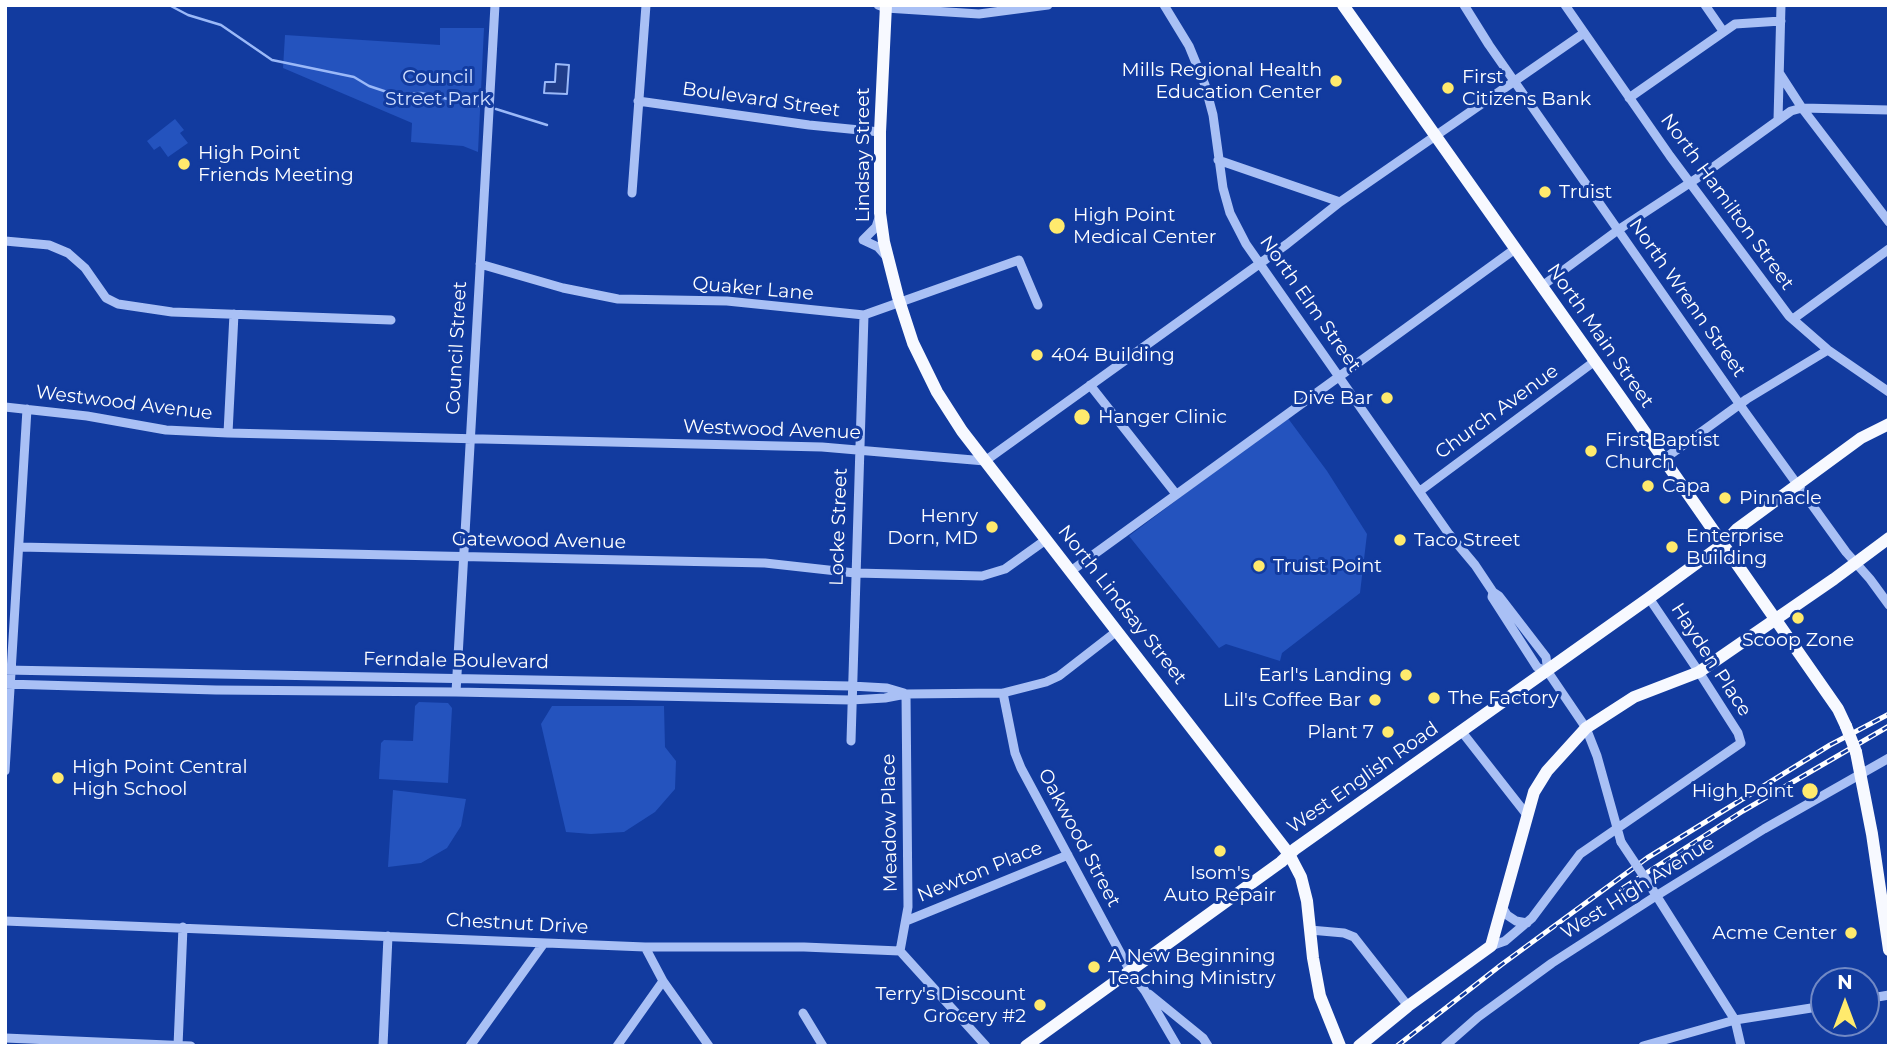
<!DOCTYPE html>
<style>
body{margin:0}
#map{position:relative;width:1894px;height:1051px;overflow:hidden;background:#123b9f;font-family:Montserrat,sans-serif}
canvas{display:block}
.frame{position:absolute;inset:0;border:7px solid #fff;pointer-events:none}
.north{position:absolute;left:1810px;top:967px;width:70px;height:70px;box-sizing:border-box;background:#123b9f;border:2px solid #7189c5;border-radius:50%;rotate:0deg;font-size:19px;font-weight:700;line-height:28px;text-align:center;color:#fff}
.north::after{content:'';display:block;margin:auto;width:24px;height:32px;background:#ffea6d;clip-path:polygon(50% 0,100% 100%,50% 72%,0 100%)}
</style>
<div id="map">
<canvas width="1894" height="1051"></canvas>
<div class="frame"></div>
<div class="north">N</div>
</div>
<script>
const context = document.querySelector('canvas').getContext('2d');
context.lineJoin = 'round';
function paint(path, color) { context.fillStyle = color; context.fill(path, 'evenodd'); }
const toPath = rows => new Path2D(rows.map(r => 'M' + r).join(''));
function stroke(path, color, width, dash) { context.strokeStyle = color; context.lineWidth = width; context.lineCap = dash ? 'butt' : 'round'; context.setLineDash(dash || []); context.stroke(path); }
function label(font, color, halo, rows, align = 'center') {
  context.font = font + ' Montserrat,sans-serif'; context.lineWidth = 6; context.setLineDash([]); context.textBaseline = 'middle'; context.strokeStyle = halo; context.fillStyle = color; for (const [text, x, y, turn = 0] of rows) {
    context.save(); context.translate(x, y); context.rotate((+turn || 0) * Math.PI / 180); context.textAlign = isNaN(turn) ? turn : align; if (halo) context.strokeText(text, 0, 0); context.fillText(text, 0, 0); context.restore();
  }
}
const green = toPath([
 [440,28,484,28,478,152,463,146,411,142,412,123,283,68,285,35,440,45],
 [175,119,184,130,180,133,188,143,168,157,160,146,154,150,147,141],
 [1287,417,1327,471,1367,534,1360,593,1282,653,1280,661,1226,644,1219,648,1129,536],
 [419,702,448,703,452,708,448,783,379,779,381,743,384,740,413,741,415,706],
 [552,706,664,706,665,747,676,761,675,789,655,812,624,832,591,834,566,832,541,724],
 [393,790,466,799,461,826,447,848,421,863,388,867]
]);
const water = toPath([
 [556,64,569,65,567,94,544,93,545,82,555,82,556,64]
]);
const stream = toPath([
 [169,5,188,15,221,25,272,60,354,77,369,86,387,92,404,94,421,93,479,106],
 [496,109,547,125]
]);
const minor = toPath([
 [878,5,886,8,979,14,1048,5],
 [1164,5,1189,46,1205,85,1213,115,1223,188,1230,213,1246,244,1449,534,1475,565,1493,592,1492,597,1537,667,1548,672],
 [1464,5,1489,45,1745,412,1846,552,1870,579,1889,605],
 [1565,5,1670,156,1789,316,1828,350,1889,392],
 [1705,5,1723,31],
 [1780,74,1802,108,1889,222],
 [1629,98,1735,24,1781,21],
 [638,101,809,125,880,132],
 [1778,120,1781,5],
 [1218,160,1340,202],
 [632,193,646,5],
 [879,218,876,227,863,240,878,247,886,256],
 [5,241,49,245,68,253,85,268,106,298,118,304,172,312,391,320],
 [480,264,563,288,618,299,727,301,864,315,1019,260,1038,305],
 [1542,286,1618,230,1708,171,1791,111,1802,108,1889,110],
 [1793,319,1889,249],
 [1090,385,1176,494],
 [5,407,87,416,166,430,228,433,822,447,985,461,1287,244,1340,202,1584,33],
 [228,433,234,314],
 [1664,459,1747,399,1828,350],
 [1420,491,1595,361],
 [19,547,765,563,855,573,982,576,1005,569,1047,539],
 [1071,571,1515,249],
 [1493,592,1499,596,1546,657,1548,672,1586,728,1597,756,1621,842],
 [5,670,851,686,887,688,904,693],
 [5,684,216,690,456,692,851,700,885,698,906,694,1003,693,1046,682,1059,676,1117,631],
 [456,692,495,5],
 [1003,693,1015,753,1021,768,1130,971,1145,991,1177,1046],
 [1462,732,1527,815],
 [851,741,864,315],
 [5,771,27,409],
 [1649,884,1735,1020,1741,1046],
 [1502,907,1507,915,1516,921,1527,923],
 [5,921,645,947,804,947,900,951,986,1046],
 [906,921,1068,855],
 [1310,930,1344,933,1354,937,1408,1006],
 [1491,946,1505,941,1532,918,1580,854,1741,743,1738,733,1699,672,1649,598],
 [645,947,663,981,709,1046],
 [900,951,908,907,906,694],
 [1149,994,1203,1038,1208,1046],
 [1866,999,1889,995],
 [803,1013,823,1046],
 [5,1038,191,1046],
 [178,1046,183,927],
 [383,1046,388,936],
 [470,1046,544,943],
 [617,1046,663,981],
 [1445,1046,1478,1017,1552,963,1656,896,1764,829,1889,758],
 [1643,1046,1735,1020,1824,1006]
]);
const major = toPath([
 [886,5,880,132,880,213,884,242,898,297,913,343,937,392,962,431,1289,854,1301,877,1307,901,1313,958,1320,996,1340,1046],
 [1343,5,1621,398,1838,709,1846,726],
 [1856,752,1872,834,1889,950],
 [1026,1046,1281,862,1295,849,1649,598,1723,544,1737,529,1861,438,1889,424],
 [1359,1046,1408,1006,1491,946,1534,792,1547,771,1586,728,1634,697,1699,672,1834,579,1889,538]
]);
const rail = toPath([
 [1623,888,1743,811,1889,726],
 [1397,1046,1501,965,1647,858,1830,745,1889,714]
]);
const minorBridge = toPath([
 [1621,842,1649,884]
]);
const majorBridge = toPath([
 [1846,726,1856,752]
]);
const markers = [
 [1336,81,7,"#ffea6d"],
 [1448,88,7,"#ffea6d"],
 [184,164,7,"#ffea6d"],
 [1545,192,7,"#ffea6d"],
 [1057,226,9,"#ffea6d"],
 [1037,355,7,"#ffea6d"],
 [1387,398,7,"#ffea6d"],
 [1082,417,9,"#ffea6d"],
 [1591,451,7,"#ffea6d"],
 [1648,486,7,"#ffea6d"],
 [1725,498,7,"#ffea6d"],
 [992,527,7,"#ffea6d"],
 [1400,540,7,"#ffea6d"],
 [1672,547,7,"#ffea6d"],
 [1259,566,7,"#ffea6d"],
 [1798,618,7,"#ffea6d"],
 [1406,675,7,"#ffea6d"],
 [1434,698,7,"#ffea6d"],
 [1375,700,7,"#ffea6d"],
 [1388,732,7,"#ffea6d"],
 [58,778,7,"#ffea6d"],
 [1810,791,9,"#ffea6d"],
 [1220,851,7,"#ffea6d"],
 [1851,933,7,"#ffea6d"],
 [1094,967,7,"#ffea6d"],
 [1040,1005,7,"#ffea6d"]
];
const poiNames = [
 ["Mills Regional Health",1322,70,"right"],
 ["Education Center",1322,92,"right"],
 ["First",1462,77],
 ["Citizens Bank",1462,99],
 ["High Point",198,153],
 ["Friends Meeting",198,175],
 ["Truist",1559,192],
 ["High Point",1073,215],
 ["Medical Center",1073,237],
 ["404 Building",1051,355],
 ["Dive Bar",1373,398,"right"],
 ["Hanger Clinic",1098,417],
 ["First Baptist",1605,440],
 ["Church",1605,462],
 ["Capa",1662,486],
 ["Pinnacle",1739,498],
 ["Henry",978,516,"right"],
 ["Dorn, MD",978,538,"right"],
 ["Enterprise",1686,536],
 ["Building",1686,558],
 ["Taco Street",1414,540],
 ["Truist Point",1273,566],
 ["Scoop Zone",1798,640,"center"],
 ["Earl's Landing",1392,675,"right"],
 ["The Factory",1448,698],
 ["Lil's Coffee Bar",1361,700,"right"],
 ["Plant 7",1374,732,"right"],
 ["High Point Central",72,767],
 ["High School",72,789],
 ["High Point",1794,791,"right"],
 ["Isom's",1220,873,"center"],
 ["Auto Repair",1220,895,"center"],
 ["Acme Center",1837,933,"right"],
 ["A New Beginning",1108,956],
 ["Teaching Ministry",1108,978],
 ["Terry's Discount",1026,994,"right"],
 ["Grocery #2",1026,1016,"right"]
];
const parkNames = [
 ["Council",438,77],
 ["Street Park",438,99]
];
const streetNames = [
 ["Boulevard Street",761,100,8],
 ["Lindsay Street",863,155,-90],
 ["North Hamilton Street",1727,202,54],
 ["Quaker Lane",753,289,5],
 ["North Wrenn Street",1687,298,55],
 ["North Elm Street",1310,304,55],
 ["North Main Street",1600,336,55],
 ["Council Street",457,348,-87],
 ["Westwood Avenue",124,403,7],
 ["Church Avenue",1497,412,-36],
 ["Westwood Avenue",772,430,2],
 ["Locke Street",839,527,-88],
 ["Gatewood Avenue",539,541,1],
 ["North Lindsay Street",1122,605,52],
 ["Hayden Place",1711,660,57],
 ["Ferndale Boulevard",456,661,1],
 ["West English Road",1363,778,-35],
 ["Meadow Place",890,823,-91],
 ["Oakwood Street",1079,838,62],
 ["Newton Place",980,872,-22],
 ["West High Avenue",1638,888,-32],
 ["Chestnut Drive",517,924,3]
];
paint(green, '#2453be');
paint(water, '#203d8a');
stroke(water, '#9bb9f8', 2);
stroke(stream, '#9bb9f8', 2.5);
stroke(minor, '#a9c0f5', 9);
stroke(major, '#f7f9ff', 12);
stroke(rail, '#fff', 5);
stroke(rail, '#123b9f', 2.5, [8]);
stroke(minorBridge, '#a9c0f5', 9);
stroke(majorBridge, '#f7f9ff', 12);
for (const [x, y, r, color] of markers) { const dot = new Path2D(); dot.arc(x, y, r, 0, 2 * Math.PI); context.fillStyle = color; context.fill(dot); stroke(dot, '#123b9f', 2.5); }
label('19px', '#fff', '#123b9f', poiNames, 'left');
label('19px', '#d2e0fe', '#123b9f', parkNames);
label('19px', '#fff', '#123b9f', streetNames);
</script>
